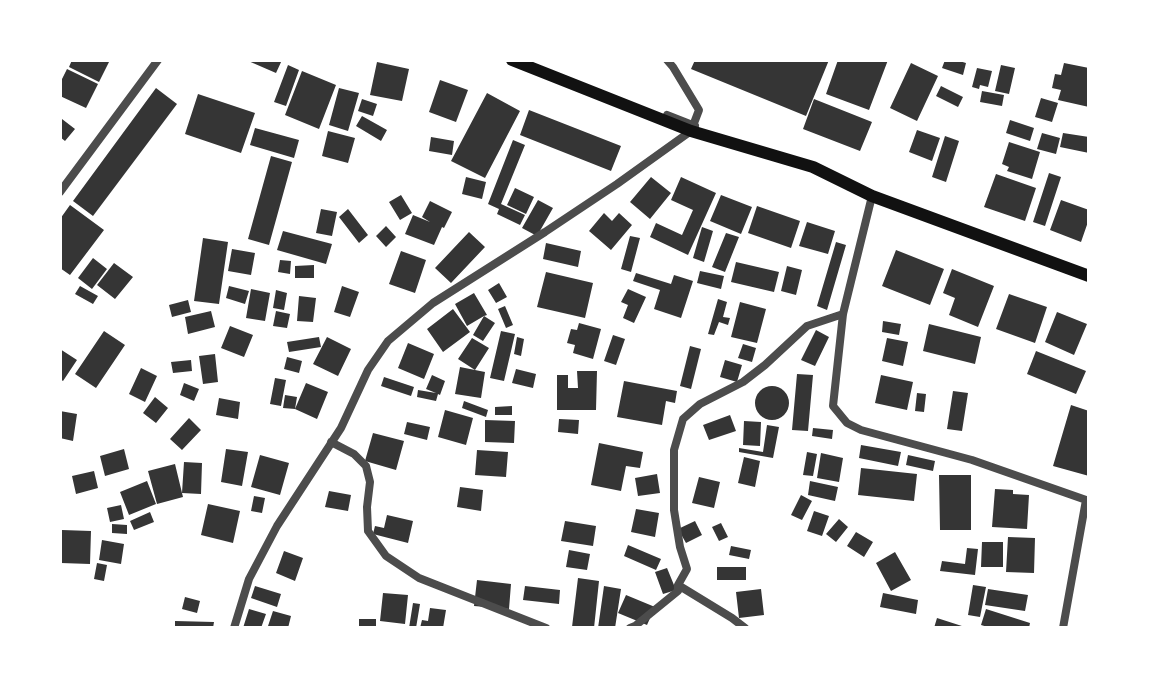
<!DOCTYPE html>
<style>
body{margin:0}
#map{position:relative;width:1149px;height:688px;overflow:hidden;background:#fff;font-family:"Source Serif 4",serif}
canvas{display:block}
.frame{position:absolute;inset:0;border:62px solid #fff;pointer-events:none}
</style>
<div id="map">
<canvas width="1149" height="688"></canvas>
<div class="frame"></div>
</div>
<script>
const context = document.querySelector('canvas').getContext('2d');
context.lineJoin = 'round';
function paint(path, color) { context.fillStyle = color; context.fill(path, 'evenodd'); }
const toPath = rows => new Path2D(rows.map(r => 'M' + r).join(''));
function stroke(path, color, width, dash) { context.strokeStyle = color; context.lineWidth = width; context.lineCap = dash ? 'butt' : 'round'; context.setLineDash(dash || []); context.stroke(path); }
const building = toPath([
 [72,60,110,60,99,82,69,67],
 [246,60,282,60,276,73],
 [695,60,829,60,806,116,691,69],
 [838,60,888,60,869,110,826,94],
 [945,60,956,60,966,63,963,75,942,68],
 [377,62,409,69,402,101,370,95],
 [911,63,938,76,917,121,890,108],
 [1064,63,1089,68,1089,107,1058,100,1061,90,1052,88,1055,74,1061,75],
 [288,65,299,70,286,106,274,102],
 [1001,65,1015,68,1009,94,995,91],
 [977,68,992,71,988,87,980,85,979,89,972,87],
 [67,69,98,84,86,108,60,96,60,83],
 [302,71,336,85,319,129,285,115],
 [440,80,468,90,456,122,429,112],
 [941,86,963,97,958,107,936,96],
 [156,88,177,104,93,216,73,201],
 [339,88,359,93,348,131,329,125],
 [982,91,1004,95,1002,106,980,102],
 [487,93,520,111,485,178,451,161],
 [198,94,255,113,241,153,185,134],
 [1041,98,1058,103,1052,122,1035,117],
 [362,99,377,104,373,116,358,111],
 [814,99,872,122,860,151,803,129],
 [529,110,621,146,611,171,520,135],
 [362,116,387,130,381,141,356,126],
 [62,119,75,129,65,141,60,137,60,121],
 [1010,120,1034,128,1030,141,1006,133],
 [255,128,299,140,294,158,250,145],
 [917,130,940,138,932,161,909,152],
 [328,131,355,138,348,163,322,156],
 [1042,133,1060,138,1056,154,1037,149],
 [1063,133,1089,137,1089,153,1060,147],
 [945,136,959,141,946,182,932,177],
 [431,137,454,141,452,155,429,151],
 [513,140,525,145,501,204,525,215,520,225,497,214,499,209,488,204],
 [1009,142,1040,152,1032,179,1007,171,1009,167,1002,164],
 [271,156,292,162,269,245,248,239],
 [1049,173,1061,177,1045,226,1033,222],
 [996,174,1036,188,1025,221,984,207],
 [466,177,486,182,482,199,462,194],
 [651,177,671,193,650,219,630,202],
 [681,177,716,193,688,255,650,237,656,223,682,235,693,210,671,200],
 [515,188,534,197,526,214,507,205],
 [401,195,412,213,400,220,389,202],
 [721,195,752,207,741,234,710,221],
 [538,200,553,208,537,236,522,228],
 [1061,200,1089,210,1089,219,1081,242,1050,230],
 [430,201,452,212,444,228,442,227,434,245,405,234,413,215,430,222,422,217],
 [70,205,104,230,70,275,60,268,60,219],
 [757,206,800,221,791,248,748,233],
 [321,209,337,212,332,236,316,233],
 [348,209,368,235,359,243,339,217],
 [604,213,612,221,619,213,632,225,611,250,589,231],
 [807,222,835,231,828,254,799,246],
 [386,226,396,237,386,247,376,236],
 [702,227,713,231,704,262,693,258],
 [283,231,332,244,326,264,277,250],
 [469,232,485,247,451,283,435,268],
 [726,233,739,237,725,272,712,267],
 [630,236,640,238,631,272,621,269],
 [203,238,228,242,219,304,194,301],
 [836,242,846,245,827,310,817,306],
 [546,243,581,251,578,267,543,259],
 [232,249,255,253,251,275,228,271],
 [896,250,944,269,930,305,882,286],
 [401,251,426,260,415,293,389,284],
 [93,258,107,269,92,289,78,278],
 [280,260,291,261,290,274,278,272],
 [736,262,779,272,774,292,731,282],
 [114,263,133,277,115,299,97,285],
 [314,265,314,278,295,278,295,266],
 [787,266,802,270,796,295,781,291],
 [952,269,994,286,978,327,949,315,955,298,943,293],
 [700,271,724,276,721,289,697,283],
 [546,272,593,283,585,318,537,307],
 [636,273,671,284,674,275,693,281,681,318,654,309,660,290,633,281],
 [499,283,507,297,496,303,488,290],
 [80,286,98,296,93,304,75,294],
 [229,286,249,291,245,304,226,298],
 [342,286,359,292,350,317,334,312],
 [251,289,270,293,265,321,246,318],
 [628,289,646,297,634,323,623,318,628,305,621,302],
 [276,290,287,293,284,310,273,308],
 [474,293,487,315,484,316,495,323,483,341,473,335,484,316,467,326,455,304],
 [1009,294,1047,307,1035,343,996,329],
 [299,296,316,298,313,322,297,321],
 [718,299,727,302,723,317,730,318,728,325,719,322,714,335,708,334],
 [188,300,191,312,172,317,169,305],
 [740,302,766,309,757,343,731,337],
 [505,306,513,325,506,328,498,309],
 [453,309,470,332,443,352,427,329],
 [211,311,215,327,188,334,185,317],
 [276,311,290,314,287,328,273,326],
 [1057,312,1087,324,1074,355,1045,342],
 [883,321,901,324,899,335,882,332],
 [579,323,601,329,593,359,573,353,575,345,567,343,571,329,577,330],
 [929,324,981,337,975,364,923,351],
 [230,326,253,335,244,357,221,348],
 [816,330,829,337,815,366,801,360],
 [104,331,125,345,96,388,75,374],
 [501,331,515,334,504,381,490,378],
 [613,335,625,339,616,365,604,361],
 [319,337,321,347,289,352,287,342],
 [327,337,351,349,338,376,313,364],
 [517,337,524,339,521,356,514,354],
 [472,338,489,348,475,370,458,359],
 [887,338,908,342,903,366,882,361],
 [408,343,434,354,424,379,398,368],
 [743,344,756,348,752,362,738,358],
 [690,346,701,349,691,389,680,386],
 [60,349,77,360,63,381,60,379],
 [1036,351,1086,371,1076,394,1027,374],
 [215,354,218,382,203,384,199,356],
 [287,357,302,361,299,373,284,369],
 [191,360,192,371,173,373,171,362],
 [725,360,742,365,737,382,720,377],
 [460,367,485,372,481,398,455,394],
 [141,368,157,376,145,402,129,394],
 [516,369,536,374,533,388,512,383],
 [577,371,597,371,596,410,557,410,557,375,568,375,568,388,578,388],
 [797,374,813,375,808,431,792,430],
 [432,375,445,381,440,395,438,394,436,401,417,397,418,390,436,393,426,389],
 [881,375,913,382,907,410,875,403],
 [384,377,414,387,411,396,381,386],
 [275,378,286,380,281,406,270,404],
 [624,381,677,391,675,403,666,401,662,425,617,417],
 [184,383,199,389,194,401,180,395],
 [306,383,328,392,317,419,295,409,283,408,285,395,297,397,295,409],
 '755 403a17 17 0 1 1 34 0a17 17 0 1 1-34 0Z',
 [953,391,968,393,962,431,947,429],
 [917,393,926,394,924,412,915,411],
 [155,397,168,408,156,423,143,413],
 [219,398,240,402,238,419,216,415],
 [464,401,488,410,486,417,462,408],
 [1071,405,1089,411,1089,476,1053,466],
 [512,406,512,415,495,415,495,407],
 [445,410,473,418,466,445,438,437],
 [60,411,77,414,73,441,60,438],
 [730,415,736,431,709,440,703,425],
 [189,418,201,430,182,450,170,439],
 [559,419,579,420,578,434,558,432],
 [485,420,515,421,514,443,485,442],
 [744,421,761,422,760,446,743,445],
 [407,422,430,427,427,440,404,434],
 [767,425,779,427,773,458,739,452,739,448,763,452],
 [813,428,833,430,832,439,812,436],
 [373,433,404,441,396,470,365,461],
 [599,443,643,452,640,468,626,466,621,491,591,485],
 [861,445,901,452,898,466,859,458],
 [124,449,129,469,105,476,100,456],
 [226,449,248,452,242,486,221,482],
 [477,450,508,452,506,477,475,475],
 [807,452,817,454,813,476,803,475],
 [821,453,843,458,839,482,817,478],
 [260,455,289,463,280,495,251,487],
 [908,455,935,461,933,471,906,465],
 [744,457,760,461,755,487,738,483],
 [184,462,202,463,201,494,182,493,183,497,157,504,148,471,175,464,182,493],
 [861,468,917,474,914,501,858,495],
 [94,471,98,488,76,494,72,476],
 [657,474,660,493,638,496,635,478],
 [939,475,971,475,971,530,940,530],
 [699,477,720,482,714,508,692,503],
 [147,481,156,504,129,515,120,492],
 [810,481,838,487,835,501,808,495],
 [460,487,483,490,481,511,457,507],
 [995,489,1013,490,1013,494,1029,495,1027,529,992,527],
 [329,491,351,495,348,511,325,507],
 [801,495,812,501,802,520,791,515],
 [254,496,265,498,262,513,251,511],
 [208,504,240,511,233,543,201,535],
 [121,505,124,519,110,522,107,508],
 [636,509,659,513,655,537,631,532],
 [814,511,829,516,822,536,807,531],
 [150,512,154,522,134,530,130,521],
 [387,515,413,521,408,543,373,534,375,526,384,528],
 [839,519,848,527,836,542,826,534],
 [565,521,596,526,593,546,561,541],
 [695,521,702,535,686,543,678,529],
 [721,523,728,537,719,541,712,527],
 [112,524,127,525,127,534,112,533],
 [62,530,91,531,90,564,61,563],
 [856,532,873,542,864,557,847,546],
 [1008,537,1035,538,1034,573,1006,572],
 [102,540,124,544,121,564,99,560],
 [982,542,1003,542,1003,567,981,567],
 [628,545,661,559,656,570,624,556],
 [731,546,751,550,749,559,729,555],
 [967,548,978,549,975,575,940,571,942,561,965,564],
 [569,550,590,554,587,570,566,567],
 [284,551,303,558,295,581,276,573],
 [895,552,911,580,891,591,876,563],
 [97,563,107,565,104,581,94,579],
 [717,567,746,567,746,580,717,580],
 [667,568,676,590,663,594,655,572],
 [578,578,599,581,594,628,572,627],
 [477,580,511,584,509,609,474,606],
 [973,585,986,587,980,617,968,615],
 [255,586,281,594,277,607,251,598],
 [525,586,560,590,559,604,523,600],
 [604,586,621,589,615,628,598,628],
 [761,589,764,615,739,618,736,592],
 [988,589,1028,595,1025,611,985,605],
 [383,593,408,595,405,624,380,621],
 [883,593,918,600,916,614,880,607],
 [626,595,655,607,647,625,618,613],
 [185,597,200,601,197,613,182,609],
 [413,603,420,604,416,628,409,628],
 [430,608,446,610,443,628,420,628,422,620,428,621],
 [249,609,266,614,261,628,243,628],
 [986,609,1030,623,1029,628,991,628,981,625],
 [273,611,291,616,288,628,268,626],
 [937,618,965,627,965,628,934,628],
 [359,619,376,619,376,628,359,628],
 [175,621,214,622,213,628,175,628]
]);
const minor = toPath([
 [667,115,695,126],
 [60,192,158,60],
 [872,196,843,314,833,406,847,423,861,430,972,460,1089,501],
 [331,442,354,454,366,466,370,482,367,507,368,531,386,556,419,578,546,628],
 [678,585,732,618,745,628],
 [234,628,249,579,277,526,341,428,368,370,388,341,433,303,545,232,617,184,691,131,699,110,673,67,667,60],
 [630,628,635,626,678,591,678,585,687,569,680,547,674,510,674,450,683,419,700,404,743,382,765,365,807,326,843,314],
 [1063,628,1086,500]
]);
const secondary = toPath([
 [512,60,691,131,813,167,872,196,1089,276]
]);
paint(building, '#353535');
stroke(minor, '#4c4c4c', 8);
stroke(secondary, '#111', 12);
</script>
